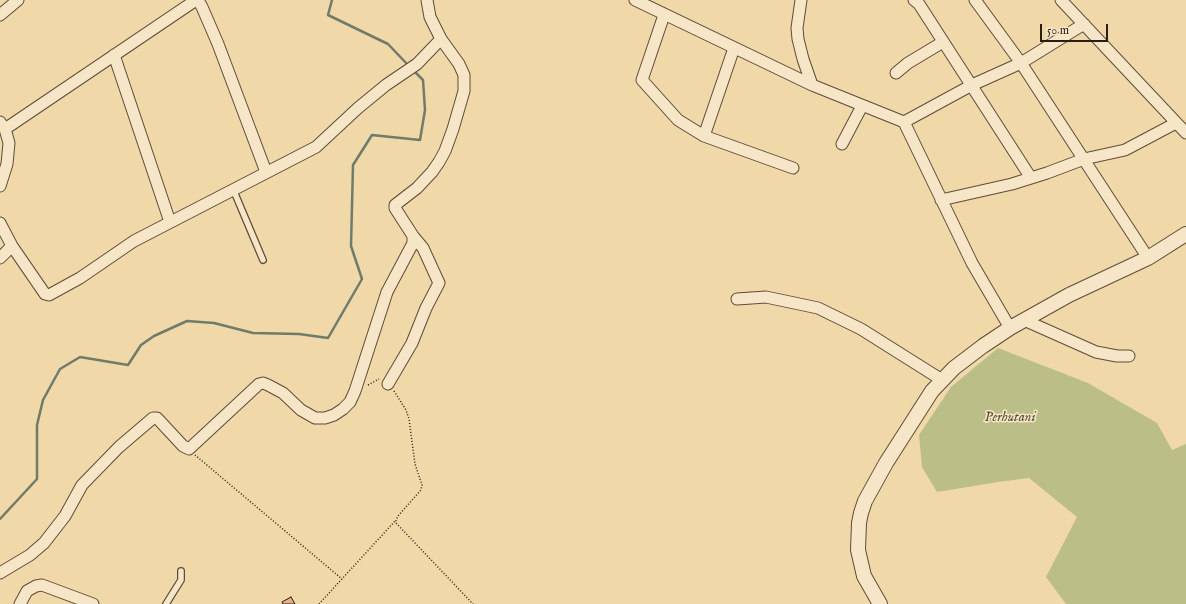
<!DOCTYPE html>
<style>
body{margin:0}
#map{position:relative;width:1186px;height:604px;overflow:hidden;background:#f1d8a9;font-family:"IM FELL English",serif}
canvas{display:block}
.scale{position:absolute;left:1040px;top:24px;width:68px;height:18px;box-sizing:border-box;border:2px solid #2a1e14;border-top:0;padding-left:5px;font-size:12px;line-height:14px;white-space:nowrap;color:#2a1e14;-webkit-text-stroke:3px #f6e6c7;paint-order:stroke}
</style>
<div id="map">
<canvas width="1186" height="604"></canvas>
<div class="scale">50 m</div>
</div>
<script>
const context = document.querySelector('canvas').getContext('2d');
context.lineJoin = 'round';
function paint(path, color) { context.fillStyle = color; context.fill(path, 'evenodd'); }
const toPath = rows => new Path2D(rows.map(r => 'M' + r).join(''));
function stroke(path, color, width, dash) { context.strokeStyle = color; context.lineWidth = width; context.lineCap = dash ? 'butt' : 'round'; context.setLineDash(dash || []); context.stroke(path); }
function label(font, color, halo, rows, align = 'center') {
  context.font = font + ' "IM FELL English",serif'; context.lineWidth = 3; context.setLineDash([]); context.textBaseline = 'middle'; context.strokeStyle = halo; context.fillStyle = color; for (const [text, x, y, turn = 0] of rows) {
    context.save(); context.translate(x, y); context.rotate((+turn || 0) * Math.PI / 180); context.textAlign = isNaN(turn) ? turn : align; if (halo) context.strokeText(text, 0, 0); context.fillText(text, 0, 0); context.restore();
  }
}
const green = toPath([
 [998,348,1088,383,1157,423,1172,450,1186,444,1186,604,1066,604,1046,577,1077,517,1029,478,998,482,937,492,922,467,919,435,951,387]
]);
const stream = toPath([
 [332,0,328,15,388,44,408,65],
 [0,519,37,479,37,425,43,400,60,369,80,357,128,365,141,345,154,336,187,321,214,323,253,333,299,334,328,338,362,279,351,246,353,165,372,135,420,140,425,110,423,80,413,70]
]);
const building = toPath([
 [291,597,295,604,283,604,282,602,291,597]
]);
const path = toPath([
 [368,385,379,379],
 [394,391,406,410,409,419,415,464,422,485,421,490,398,516,396,520,396,523,473,604],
 [195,455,342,579],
 [319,604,396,520]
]);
const service = toPath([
 [233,189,263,260],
 [166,604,181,580,181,571]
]);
const minor = toPath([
 [198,0,202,7,218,44,266,172],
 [635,0,812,85],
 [801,0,797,28,798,39,803,59,812,85,904,122,972,263,1010,328],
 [914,0,919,4,1031,178],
 [975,0,1021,63,1148,258],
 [1061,0,1186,133],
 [0,15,18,0],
 [664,15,642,80,678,120,704,136,734,48],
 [114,55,170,222],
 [896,73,908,63,943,42],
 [0,122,5,129,9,143,7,164,0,186],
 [904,122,972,85,1021,63,1084,24],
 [5,129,196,0],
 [704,136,793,168],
 [842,144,862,106],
 [941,200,1012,184,1047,173,1084,159,1125,150,1176,123],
 [0,223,12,246,0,258],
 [12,246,45,294,49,295,80,278,134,241,316,147,358,108,386,85,417,64,441,39],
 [737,299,766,297,818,308,861,329,942,380],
 [1024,320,1096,352,1117,356,1129,356],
 [388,384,412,343,426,308,439,283,423,248,413,236],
 [0,573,30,555,44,543,65,516,82,485,119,447,153,418,157,418,183,446,189,449,259,384,263,383,268,385,283,393,301,410,315,418,325,418,334,415,343,409,350,402,355,391,387,292,413,243,413,236,395,208,395,205,417,188,432,172,439,162,445,151,453,129,464,91,464,75,459,64,441,39,430,17,427,0],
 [20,604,27,591,36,586,42,585,93,604]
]);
const tertiary = toPath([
 [880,604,864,576,858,550,859,523,861,513,865,501,886,463,932,391,954,368,983,346,1010,328,1069,295,1148,258,1186,234]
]);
const parkNames = [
 ["Perhutani",1010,418]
];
paint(green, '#bbbe87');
stroke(stream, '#6e7c6c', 2.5);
paint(building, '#e9af88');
stroke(building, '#2a1e14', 1);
stroke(service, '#5c4c39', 8);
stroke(minor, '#5c4c39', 13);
stroke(tertiary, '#5c4c39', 16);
stroke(path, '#2a1e14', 1.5, [1, 2]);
stroke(service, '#f6e6c7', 5.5);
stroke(minor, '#f6e6c7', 11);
stroke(tertiary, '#f6e6c7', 14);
label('italic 14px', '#564e36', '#f6e6c7', parkNames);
</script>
